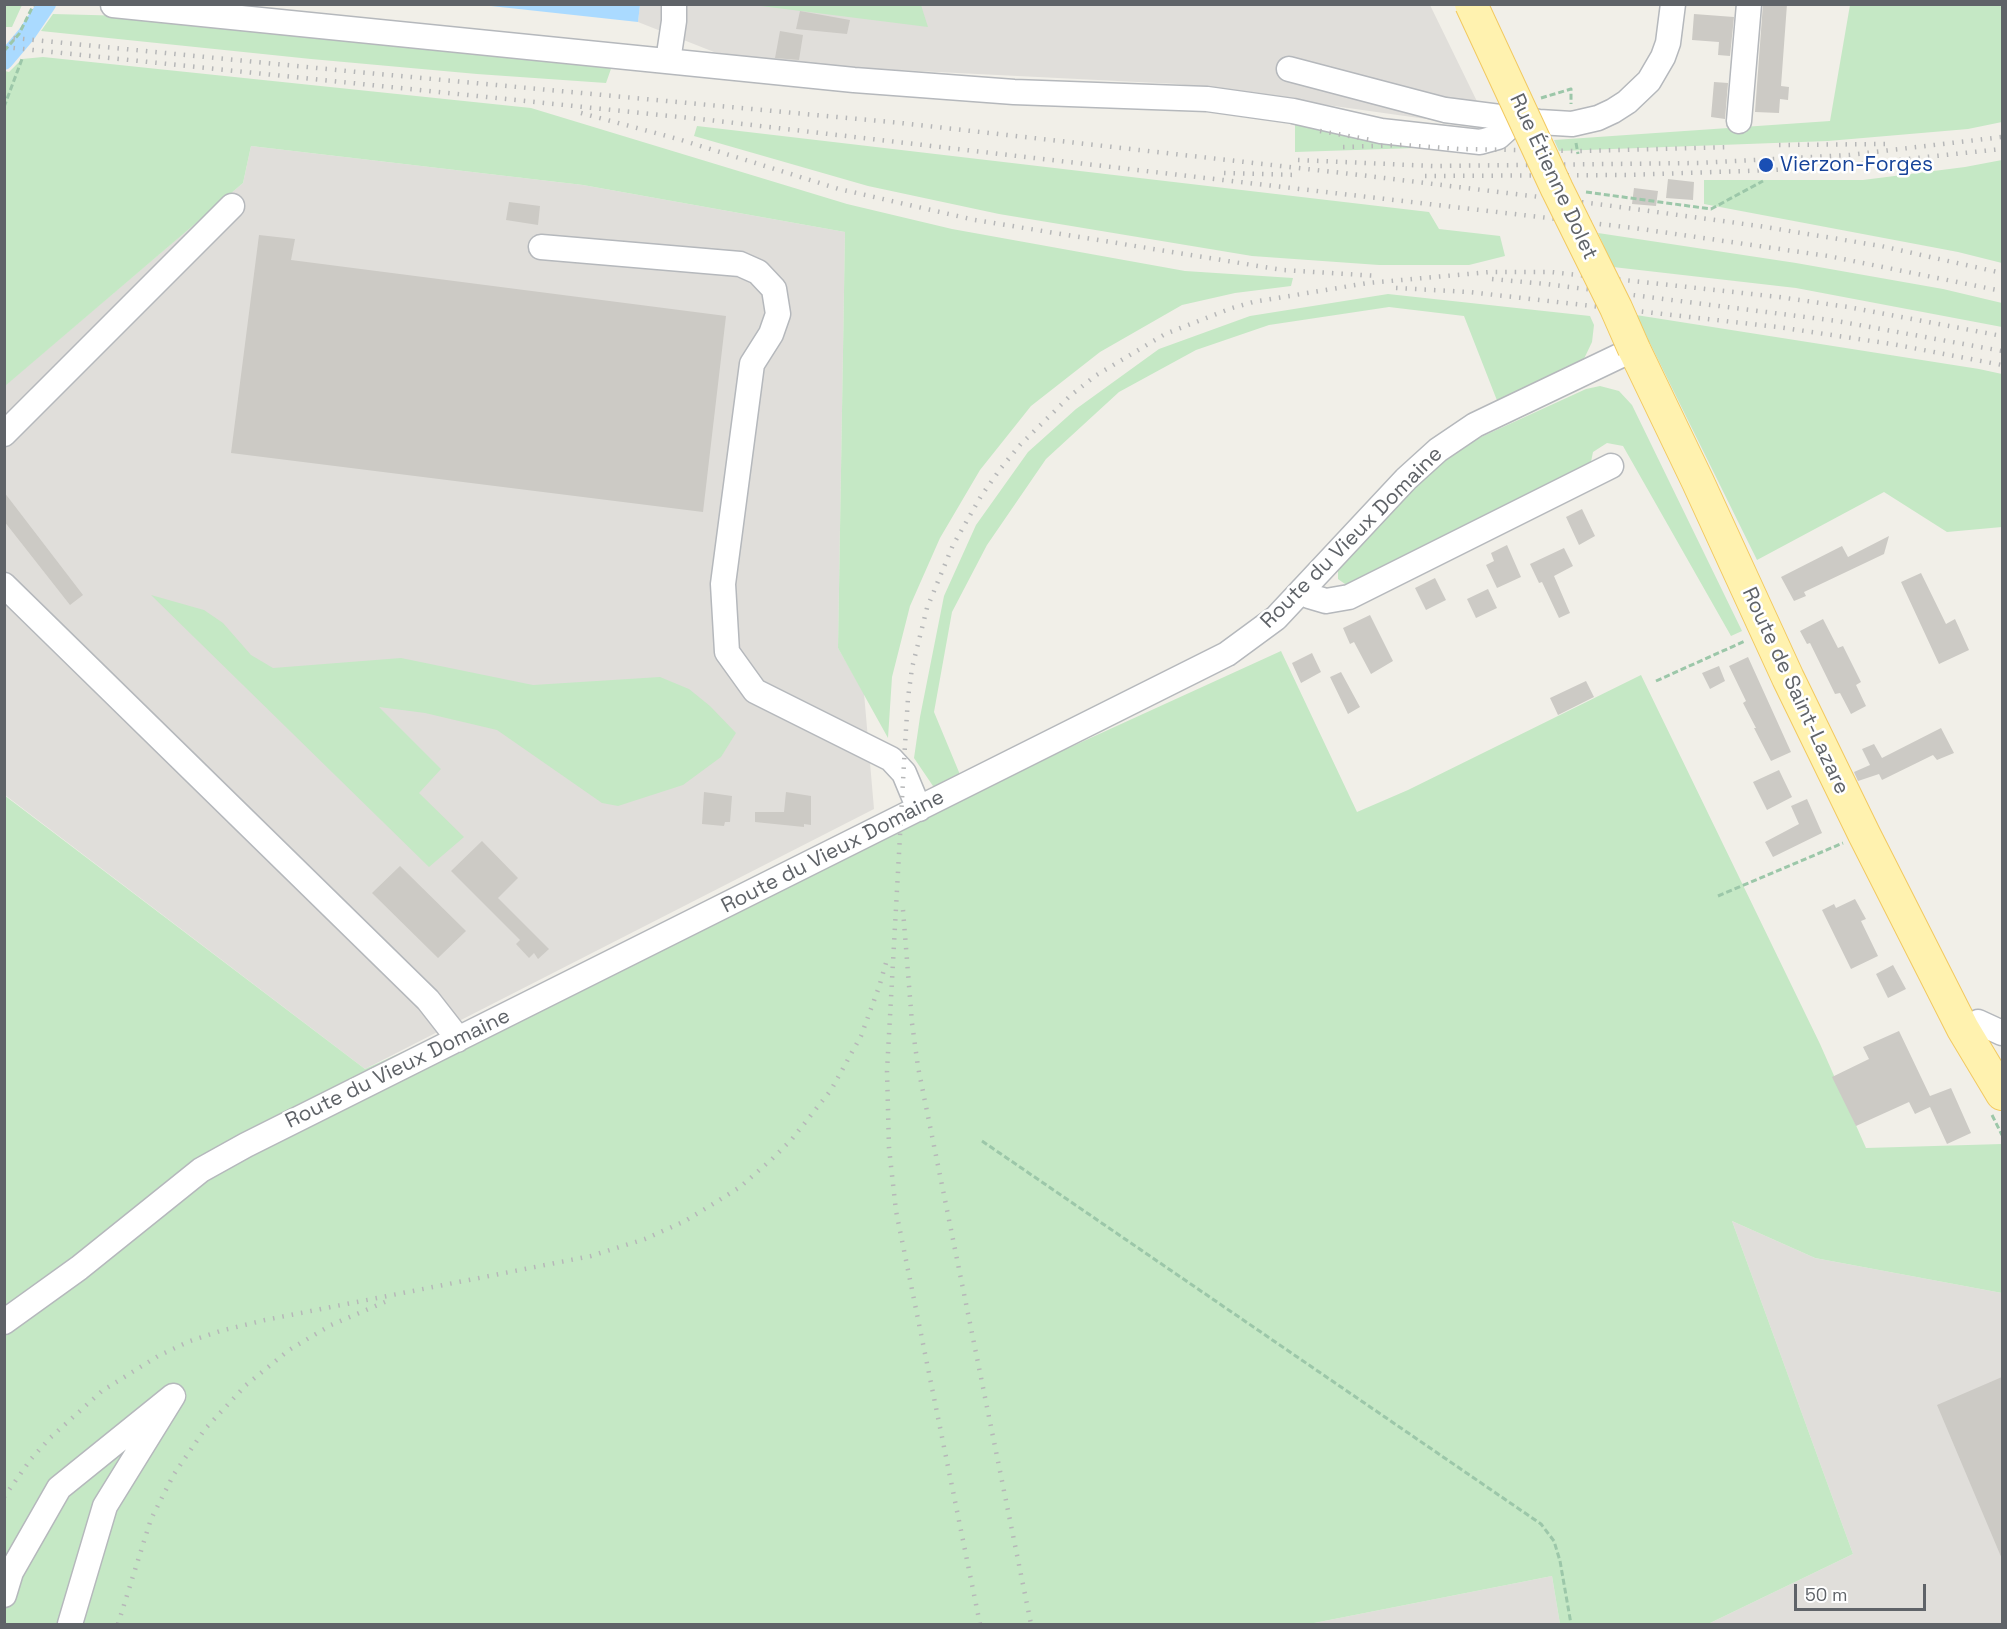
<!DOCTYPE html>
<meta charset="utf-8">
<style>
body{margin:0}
#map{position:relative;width:2007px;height:1629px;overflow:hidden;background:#f1efe8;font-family:"Space Grotesk",sans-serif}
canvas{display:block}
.frame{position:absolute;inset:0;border:6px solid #5f6368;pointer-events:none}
.scale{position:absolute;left:1794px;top:1584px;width:132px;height:27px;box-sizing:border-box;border:3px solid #5f6368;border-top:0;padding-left:8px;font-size:18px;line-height:21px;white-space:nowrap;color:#5f6368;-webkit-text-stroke:4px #fff;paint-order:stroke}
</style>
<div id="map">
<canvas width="2007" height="1629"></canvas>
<div class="frame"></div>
<div class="scale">50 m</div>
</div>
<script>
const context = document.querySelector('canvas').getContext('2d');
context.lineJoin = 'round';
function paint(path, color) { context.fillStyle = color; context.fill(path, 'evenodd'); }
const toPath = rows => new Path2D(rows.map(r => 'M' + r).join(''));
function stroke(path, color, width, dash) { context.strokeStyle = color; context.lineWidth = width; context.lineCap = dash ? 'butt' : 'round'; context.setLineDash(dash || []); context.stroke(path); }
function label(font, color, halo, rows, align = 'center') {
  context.font = font + ' "Space Grotesk",sans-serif'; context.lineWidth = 5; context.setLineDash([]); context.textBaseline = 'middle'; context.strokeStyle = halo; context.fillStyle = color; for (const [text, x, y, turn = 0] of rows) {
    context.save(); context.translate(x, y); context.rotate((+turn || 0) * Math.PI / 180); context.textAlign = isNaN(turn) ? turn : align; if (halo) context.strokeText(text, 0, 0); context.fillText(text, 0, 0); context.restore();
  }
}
const industrial = toPath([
 [640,4,1430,5,1490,128,1178,84,797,65,714,52,638,22],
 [251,146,583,185,845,232,838,648,864,693,874,809,365,1069,5,795,4,386,243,183],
 [1732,1221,1815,1258,2002,1293,2002,1624,1708,1624,1853,1554],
 [1552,1576,1560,1624,1309,1624]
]);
const green = toPath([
 [4,5,22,5,12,27,5,27],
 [753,5,921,5,928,27],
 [1850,5,2002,5,2002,122,1968,129,1828,141,1559,151,1554,140,1830,121],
 [53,14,129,16,612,66,606,83,477,74,311,59,41,31],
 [43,57,531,108,847,204,952,229,1185,271,1293,278,1291,286,1235,293,1182,305,1100,352,1031,406,980,470,940,538,910,606,892,677,888,738,838,648,845,232,583,185,251,146,243,183,5,386,5,71,9,72,22,59],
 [1295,122,1446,147,1295,152],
 [697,126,1429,212,1439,229,1500,236,1505,256,1469,265,1379,265,1252,256,999,214,868,186,694,136],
 [2002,160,2002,263,1958,252,1704,204,1704,180,1863,180,1965,167],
 [1598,233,1796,263,1943,289,2002,303,2002,327,1796,288,1613,267],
 [1388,294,1590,316,1594,325,1592,342,1583,361,1498,403,1464,316,1389,307,1269,325,1196,350,1119,392,1046,459,987,545,952,612,934,712,961,777,942,788,933,786,914,758,920,717,944,596,976,525,1028,452,1076,409,1159,349,1250,316],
 [1636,315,1979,369,2002,374,2002,527,1947,532,1884,492,1757,560],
 [1600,386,1619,391,1632,405,1742,631,1731,636,1623,446,1607,443,1593,452,1590,467,1353,584,1345,584,1338,579,1338,570,1418,484,1457,448,1586,389],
 [151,595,204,610,223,623,251,655,273,668,401,658,533,685,660,677,689,689,710,706,736,733,721,757,683,785,618,806,602,803,497,730,425,713,379,707,441,769,419,793,464,837,429,867],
 [1281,651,1357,812,1408,790,1641,675,1820,1044,1866,1148,2002,1144,2002,1293,1815,1258,1732,1221,1853,1554,1708,1624,1560,1624,1552,1576,1309,1624,5,1624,4,795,365,1069]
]);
const water = toPath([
 [482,5,640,4,640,5,638,22]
]);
const canal = toPath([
 [4,61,26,35,47,4]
]);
const building = toPath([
 [1763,4,1787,4,1781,86,1789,87,1788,100,1780,99,1779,113,1755,112],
 [800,11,850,20,847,34,796,29],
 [1694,14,1734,17,1730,56,1718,55,1719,42,1692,40],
 [780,31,803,35,799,60,775,58],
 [1714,82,1728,83,1725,119,1711,117],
 [1668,179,1694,182,1693,200,1666,198],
 [1634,188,1658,191,1656,206,1632,204],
 [509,202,540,206,538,225,506,220],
 [259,235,295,239,291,260,726,316,703,512,231,453],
 [4,492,83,595,70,605,4,521],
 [1582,509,1595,536,1579,545,1566,517],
 [1889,536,1884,554,1804,592,1806,596,1794,601,1781,577,1842,546,1848,557],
 [1507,545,1521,577,1497,588,1486,565,1494,561,1491,553],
 [1564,548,1573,566,1554,576,1570,613,1559,618,1542,582,1539,583,1530,564],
 [1921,573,1946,624,1955,619,1969,650,1939,664,1901,582],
 [1435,578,1446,600,1426,610,1415,588],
 [1488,589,1497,608,1476,618,1467,599],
 [1370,615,1393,661,1371,674,1354,642,1350,644,1343,628],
 [1823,619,1838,648,1843,646,1861,682,1856,685,1866,706,1851,714,1840,693,1835,694,1810,643,1807,644,1800,631],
 [1312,653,1321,672,1301,683,1292,663],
 [1748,657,1791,752,1771,761,1754,728,1756,728,1743,703,1746,701,1729,666],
 [1719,666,1725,681,1710,689,1702,673],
 [1341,672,1360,707,1348,714,1330,677],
 [1586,681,1594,697,1558,715,1550,698],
 [1941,728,1954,753,1937,760,1933,755,1882,780,1879,774,1858,781,1854,772,1870,765,1862,749,1874,744,1882,758],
 [1779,770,1792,797,1767,810,1753,782],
 [704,792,732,796,730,822,725,822,724,826,702,824],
 [786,792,811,796,811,825,804,824,804,827,755,822,755,812,784,812],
 [1807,799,1822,833,1773,857,1765,842,1799,824,1791,806],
 [482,841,518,878,498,898,549,949,538,959,534,953,529,958,516,944,520,940,451,871],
 [400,866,466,931,438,958,372,893],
 [1855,899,1866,919,1861,921,1878,956,1851,969,1822,910,1834,904,1836,908],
 [1893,965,1906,989,1888,998,1876,974],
 [1899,1031,1930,1096,1951,1088,1971,1133,1947,1144,1930,1107,1915,1114,1909,1102,1856,1126,1832,1077,1869,1059,1863,1047],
 [2002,1377,2002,1559,1937,1405]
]);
const path = toPath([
 [4,51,19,34,34,4],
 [1541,98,1571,89,1571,104],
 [4,107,22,59],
 [1576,143,1578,154],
 [1586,192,1711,209,1763,181],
 [1656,681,1745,641],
 [1718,896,1843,843],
 [1992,1115,2002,1135],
 [982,1141,1541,1524,1554,1541,1560,1561,1571,1624]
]);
const minor = toPath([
 [113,5,854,80,1014,92,1207,99,1293,111,1381,131,1480,142,1498,137,1518,119],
 [668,61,674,21,674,4],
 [1289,69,1445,110,1539,122,1572,124,1598,118,1613,111,1627,102,1649,81,1663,57,1668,43,1673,4],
 [1739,121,1749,4],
 [541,247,740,264,758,272,774,289,778,314,771,334,752,364,723,584,727,652,755,691,891,759,904,773,919,809],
 [4,434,232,206],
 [4,585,428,1000,453,1032,457,1040],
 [1302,590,1309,596,1326,601,1349,597,1611,466],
 [1963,1029,1978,1022,2002,1033],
 [4,1322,79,1268,201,1170,246,1145,1227,654,1276,618,1406,479,1438,450,1475,425,1634,349],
 [4,1595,11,1572,59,1488,173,1396,105,1506,70,1624]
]);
const major = toPath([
 [1634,349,1698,482,1788,678,1864,834,1963,1029,2002,1094]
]);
const rail = toPath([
 [4,37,347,71,901,123,1360,175,1605,205,1759,226,1881,246,2002,273],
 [4,47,709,120,1634,228,1828,256,2002,291],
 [581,113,678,139,839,189,975,220,1283,270,1378,276],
 [1320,131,1372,140],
 [1779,145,1887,144],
 [1343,147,1403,145,1459,149,1578,151,1730,147],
 [1298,160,1433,166,1699,163,1849,155,2002,137],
 [1224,173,1296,175],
 [1425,176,1626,175,1774,170,1851,165,2002,149],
 [1492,279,1546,284,1837,321,2002,351],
 [1396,288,1469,292,1778,327,1892,344,2002,365],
 [903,910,912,1023,918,1067,1031,1624],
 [4,1497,31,1459,50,1438,102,1391,158,1356,190,1341,220,1331,265,1320,591,1256,645,1239,685,1221,713,1204,740,1187,772,1159,792,1139,831,1090,861,1036,879,987,888,956],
 [118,1624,151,1519,174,1474,205,1429,246,1385,289,1350,331,1325,385,1302],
 [980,1624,896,1211,889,1148,887,1071,905,745,908,698,912,668,927,608,953,545,981,496,1001,468,1020,445,1070,396,1095,376,1165,334,1232,308,1253,302,1368,283,1490,272,1551,272,1779,297,1848,307,2002,336]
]);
const majorBridge = toPath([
 [1471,4,1557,189,1616,308,1634,349]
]);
const markers = [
 [1766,165,8,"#1a4fb4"]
];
const transitNames = [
 ["Vierzon-Forges",1780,165]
];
const streetNames = [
 ["Rue Étienne Dolet",1553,177,65],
 ["Route du Vieux Domaine",1352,538,-45],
 ["Route de Saint-Lazare",1795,691,65],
 ["Route du Vieux Domaine",833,852,-27],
 ["Route du Vieux Domaine",398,1069,-26]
];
paint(industrial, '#e0deda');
paint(green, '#c5e8c5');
paint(water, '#aadaff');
stroke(canal, '#aadaff', 18);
paint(building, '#cccac5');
stroke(minor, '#b5b8bc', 27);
stroke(major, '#f2c960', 34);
stroke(path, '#9cc7a9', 3, [6, 3]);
stroke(minor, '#fff', 24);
stroke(major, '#fff2af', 32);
stroke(rail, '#b6b7b8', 4.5, [1.5, 8]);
stroke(majorBridge, '#f2c960', 34, []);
stroke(majorBridge, '#fff2af', 32);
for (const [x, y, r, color] of markers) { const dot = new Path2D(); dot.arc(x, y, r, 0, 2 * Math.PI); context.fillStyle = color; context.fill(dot); stroke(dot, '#fff', 2); }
label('21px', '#164399', '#fff', transitNames, 'left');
label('21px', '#5f6368', '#fff', streetNames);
</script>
